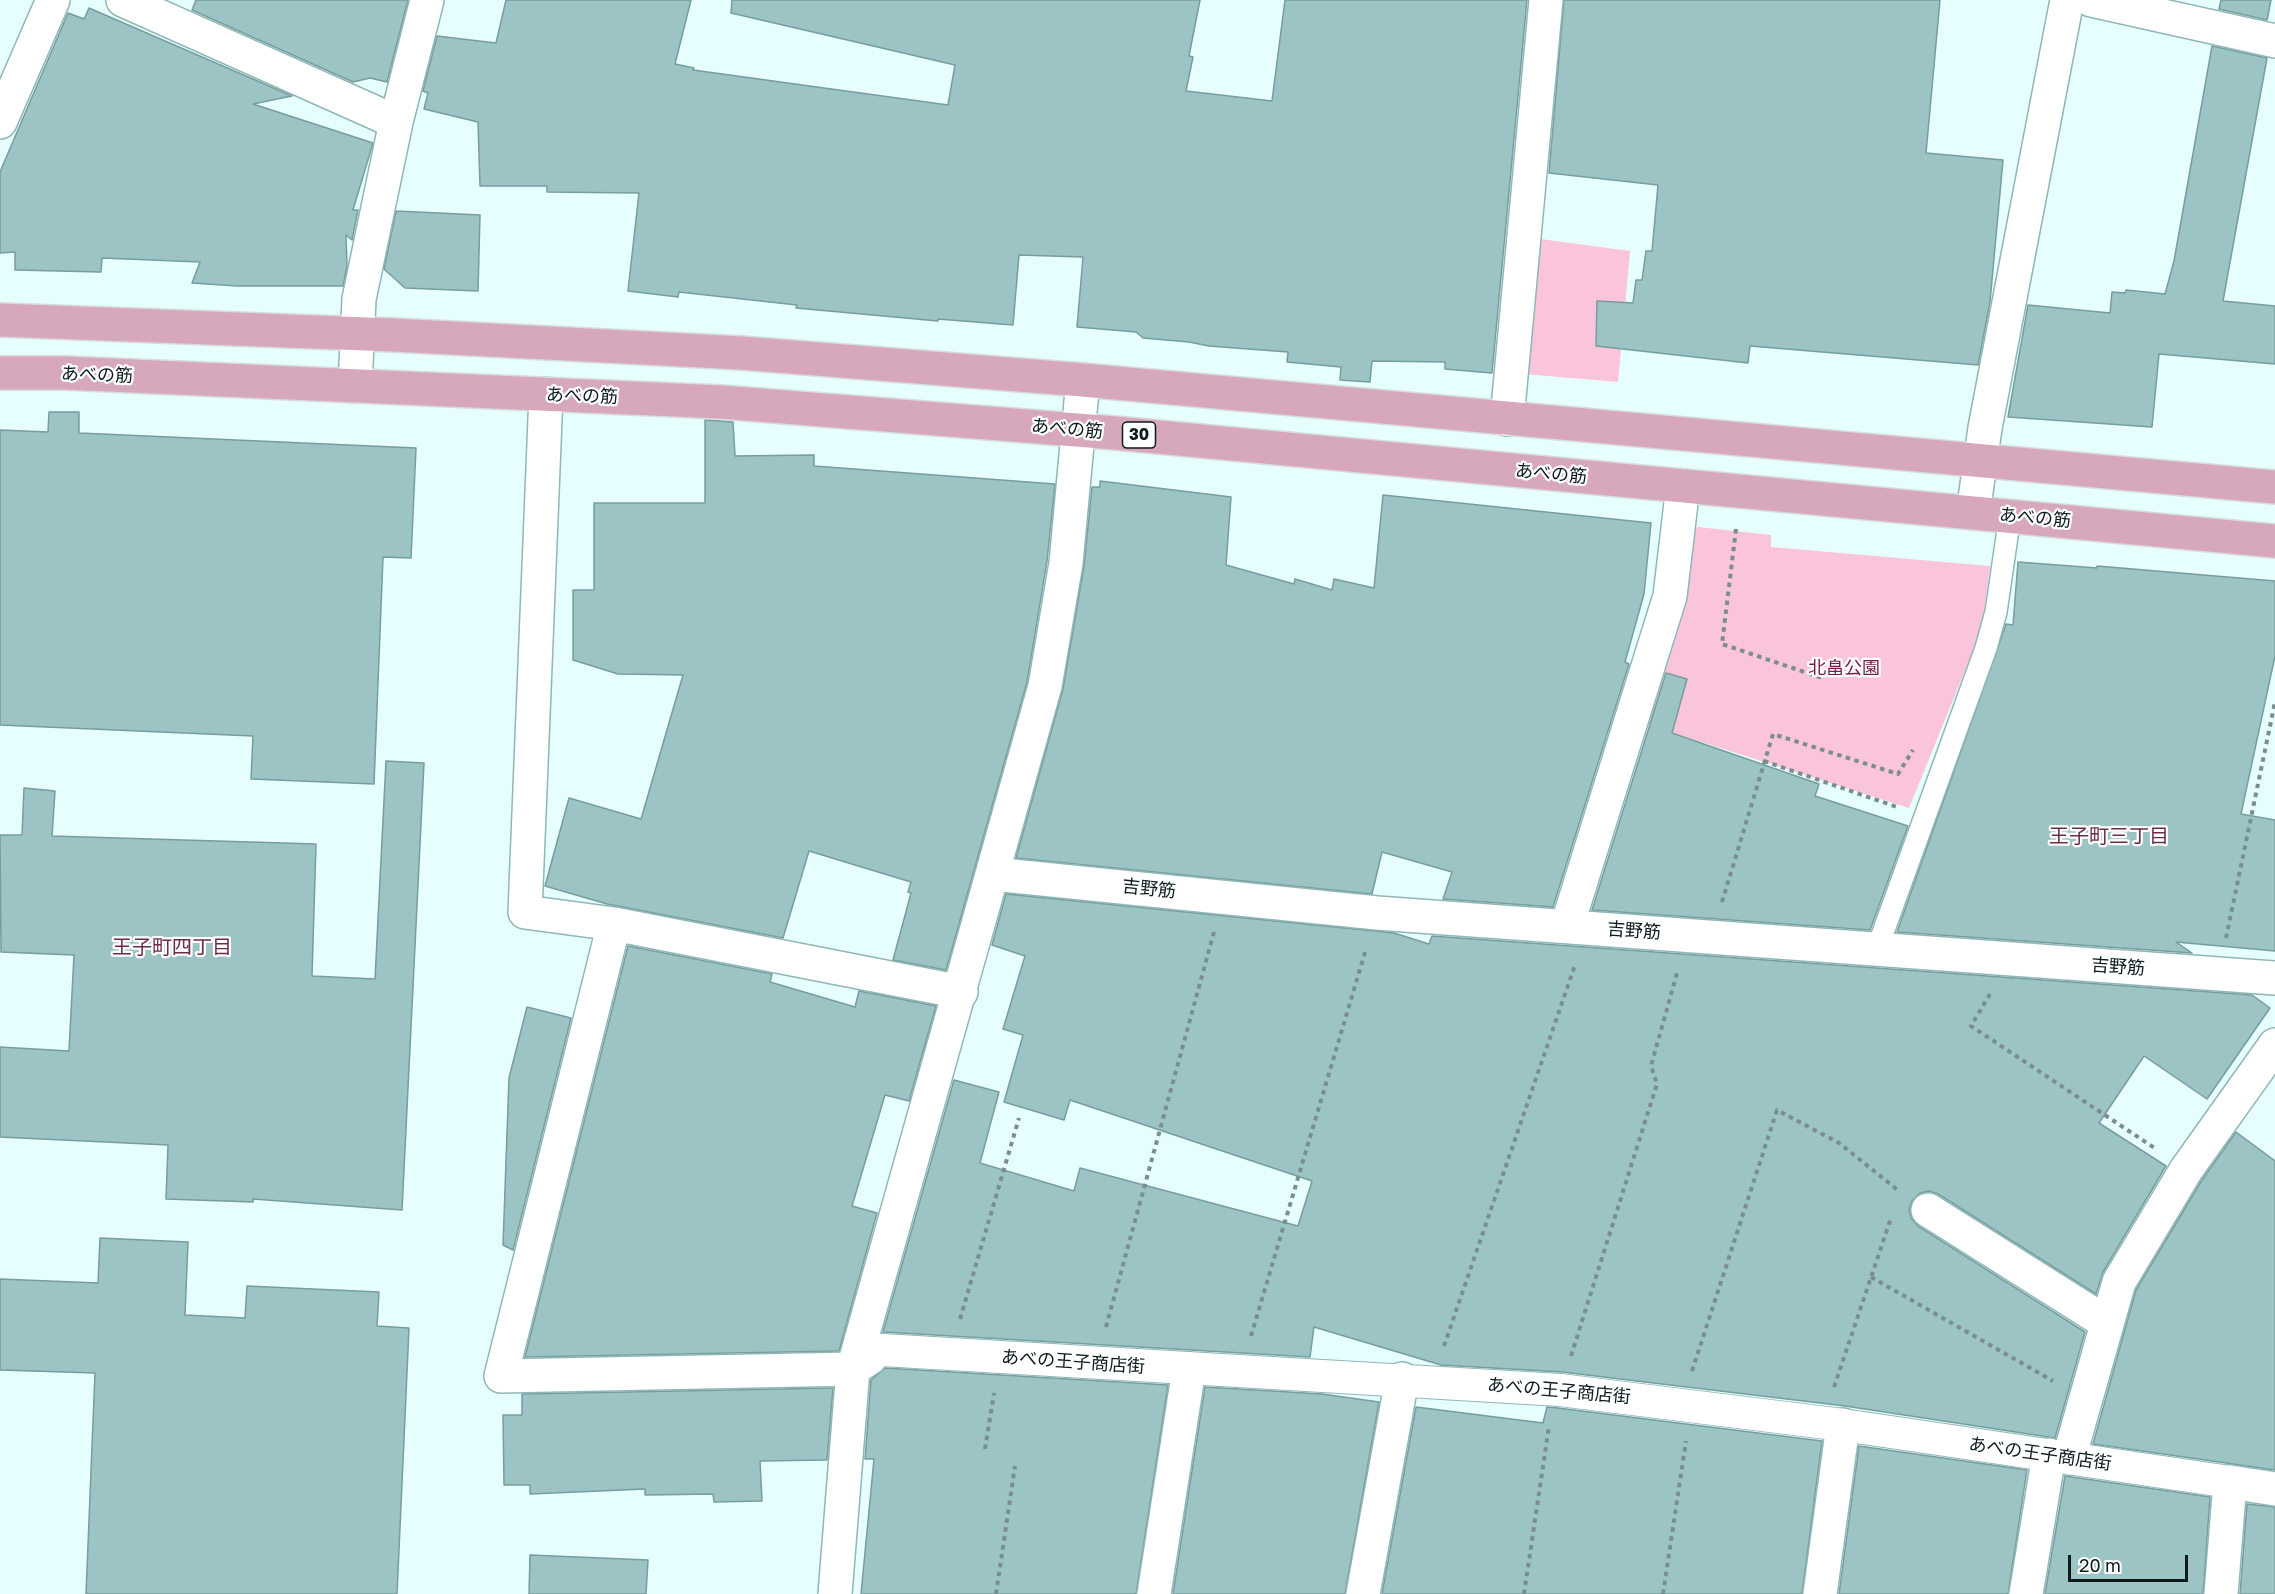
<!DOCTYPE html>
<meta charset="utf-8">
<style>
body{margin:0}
#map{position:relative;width:2275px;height:1594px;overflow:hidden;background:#e6fefe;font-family:"Golos Text",sans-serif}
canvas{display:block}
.scale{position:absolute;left:2068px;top:1555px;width:120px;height:27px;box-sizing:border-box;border:3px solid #0c1b1c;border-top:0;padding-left:8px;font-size:18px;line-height:21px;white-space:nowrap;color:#0c1b1c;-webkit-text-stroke:4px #fff;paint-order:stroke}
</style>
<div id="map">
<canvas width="2275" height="1594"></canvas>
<div class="scale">20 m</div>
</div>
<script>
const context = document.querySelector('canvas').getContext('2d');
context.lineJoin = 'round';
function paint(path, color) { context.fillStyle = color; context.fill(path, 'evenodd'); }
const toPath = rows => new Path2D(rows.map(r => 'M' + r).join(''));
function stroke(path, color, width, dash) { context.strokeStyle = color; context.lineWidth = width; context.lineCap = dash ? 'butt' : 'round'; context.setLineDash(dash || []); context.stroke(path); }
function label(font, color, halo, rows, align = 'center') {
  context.font = font + ' "Golos Text","Noto Sans JP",sans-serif'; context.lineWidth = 4.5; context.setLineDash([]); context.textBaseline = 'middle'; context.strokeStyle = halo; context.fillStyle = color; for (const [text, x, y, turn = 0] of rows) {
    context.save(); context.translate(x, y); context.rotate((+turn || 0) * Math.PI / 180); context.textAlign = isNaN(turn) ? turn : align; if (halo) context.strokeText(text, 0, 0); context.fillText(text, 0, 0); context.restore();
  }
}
const green = toPath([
 [1533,238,1630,251,1618,382,1524,374],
 [1698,527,1771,535,1771,547,1990,566,1982,629,1909,808,1645,724,1691,533]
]);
const building = toPath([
 [196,0,408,0,387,82,370,78,353,82,192,10,196,0],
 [506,0,691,0,675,64,694,68,693,70,948,105,955,65,731,13,732,0,1200,0,1189,56,1193,57,1186,91,1272,101,1285,0,1527,0,1492,373,1445,369,1445,362,1372,361,1370,382,1340,380,1341,367,1287,362,1288,352,1209,346,1189,342,1143,338,1136,332,1077,327,1083,257,1019,255,1013,325,938,319,938,321,796,308,797,305,679,292,678,297,628,291,639,193,547,192,547,186,480,186,478,122,424,109,428,93,423,91,437,36,496,43,506,0],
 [1564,0,1940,0,1926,153,2003,160,1990,302,1978,365,1750,346,1748,363,1596,346,1597,301,1633,303,1636,280,1642,280,1646,251,1652,251,1658,185,1549,173,1564,0],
 [2221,0,2271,0,2267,20,2219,9,2221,0],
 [89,8,292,96,253,104,373,143,353,210,358,210,352,240,346,235,347,266,343,286,237,286,192,283,200,262,102,258,101,272,15,270,15,252,0,253,0,172,68,13,84,19,89,8],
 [2212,46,2267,58,2223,301,2275,306,2275,364,2159,354,2152,427,2008,417,2028,305,2110,313,2112,292,2125,293,2126,290,2165,294,2174,261,2212,46],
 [396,211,480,215,478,291,405,288,384,269,396,211],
 [49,412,79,412,79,433,416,448,411,558,383,557,374,784,251,779,253,736,0,725,0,430,48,432,49,412],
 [705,420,733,422,735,456,814,455,814,466,1055,484,1047,561,1027,682,946,970,893,960,911,893,908,892,911,882,809,851,783,938,607,904,545,886,569,798,641,819,683,675,618,674,573,660,573,590,594,590,594,503,705,503,705,420],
 [1100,481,1231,497,1226,565,1294,584,1295,579,1332,590,1334,579,1374,588,1383,495,1651,523,1644,594,1625,662,1629,664,1553,907,1443,899,1452,872,1382,852,1372,894,1016,858,1063,689,1084,566,1092,487,1100,487,1100,481],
 [2018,562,2097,568,2097,566,2275,581,2275,656,2241,814,2275,820,2275,951,2176,942,2192,953,1897,932,2006,624,2013,625,2018,562],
 [1666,673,1687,679,1672,733,1819,784,1815,796,1908,826,1870,930,1592,910,1666,673],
 [386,761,424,763,402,1210,253,1199,253,1202,166,1199,168,1145,0,1137,0,1047,69,1051,74,955,1,952,0,835,22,835,24,788,55,791,52,836,316,844,312,976,375,979,386,761],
 [1006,894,1394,933,1429,944,1432,936,2252,995,2270,1008,2207,1099,2144,1056,2099,1123,2166,1166,2103,1272,2096,1294,1938,1194,1929,1191,1920,1193,1912,1201,1909,1209,1911,1218,1918,1226,2085,1332,2055,1438,1845,1406,1562,1372,1441,1365,1314,1327,1310,1357,883,1332,954,1080,999,1092,980,1163,1074,1191,1080,1168,1298,1226,1312,1181,1070,1100,1064,1120,1004,1102,1023,1035,1003,1029,1025,956,992,945,1006,894],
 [628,946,772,974,770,982,855,1007,859,991,936,1006,909,1101,885,1095,852,1206,877,1213,839,1351,525,1357,628,946],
 [527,1007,571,1018,513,1250,503,1245,509,1078,527,1007],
 [2236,1132,2275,1161,2275,1470,2093,1444,2136,1290,2202,1180,2236,1132],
 [100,1238,188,1242,185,1315,245,1318,247,1286,379,1292,377,1326,409,1328,397,1594,86,1594,95,1373,0,1370,0,1279,98,1283,100,1238],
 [885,1368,1168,1385,1136,1594,861,1594,874,1459,865,1459,871,1380,885,1368],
 [1205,1387,1322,1394,1379,1402,1345,1594,1173,1594,1205,1387],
 [833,1388,827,1460,760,1461,762,1501,714,1502,713,1494,645,1495,645,1489,530,1494,530,1485,504,1485,503,1415,522,1415,522,1394,833,1388],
 [1416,1407,1543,1423,1547,1407,1558,1408,1822,1441,1802,1594,1382,1594,1416,1407],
 [1859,1446,2027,1470,2008,1594,1839,1594,1859,1446],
 [2065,1476,2210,1497,2203,1594,2045,1594,2065,1476],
 [2247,1504,2275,1507,2275,1594,2240,1594,2247,1504],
 [530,1555,648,1560,646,1594,529,1594,530,1555]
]);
const path = toPath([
 [1736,529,1722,644,1825,679],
 [1764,761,1897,807],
 [1722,902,1773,734,1898,774,1913,750],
 [2226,938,2275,702],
 [1990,994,1971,1026,2156,1149],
 [1871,1277,2053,1381],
 [960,1319,1019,1118],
 [1106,1327,1214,932],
 [1251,1336,1366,949],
 [1444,1346,1575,965],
 [1571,1356,1657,1084,1651,1066,1677,973],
 [1692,1371,1777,1110,1839,1143,1899,1191],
 [1834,1387,1891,1218],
 [985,1449,994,1393],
 [996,1594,1015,1466],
 [1524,1594,1549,1426],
 [1663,1594,1686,1441]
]);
const service = toPath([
 [1877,949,1986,648,1996,612,2010,516]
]);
const pedestrian = toPath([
 [882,1350,1560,1390,1843,1425,2230,1482]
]);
const minor = toPath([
 [123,0,396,122],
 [2091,0,2275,41],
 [0,122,53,0],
 [355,386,359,299,396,122,427,0],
 [546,394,525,912,614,924,961,992],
 [1507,419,1546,0],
 [993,874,1377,913,2275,978],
 [614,924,501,1376,853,1369,870,1358],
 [1567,926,1670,596,1683,486],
 [1928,1210,2107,1323],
 [2069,1458,2119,1282,2186,1170,2275,1045],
 [835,1594,853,1369,1045,686,1066,563,1083,380],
 [1154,1594,1189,1369],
 [1363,1594,1402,1379],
 [1820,1594,1843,1425],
 [2026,1594,2049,1455],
 [2221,1594,2230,1482,2275,1489]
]);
const tertiary = toPath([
 [1973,513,1985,428,2067,0]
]);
const primary = toPath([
 [0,320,393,335,741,353,1083,380,2275,487],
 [0,373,65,373,721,402,1115,433,2275,541]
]);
const shields = [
 [1139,435,33]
];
const shieldNames = [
 ["30",1139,435]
];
const streetNames = [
 ["あべの筋",97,375,2],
 ["あべの筋",582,396,2],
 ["あべの筋",1067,429,5],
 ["あべの筋",1551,474,5],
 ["あべの筋",2035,518,5],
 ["吉野筋",1149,889,6],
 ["吉野筋",1634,931,4],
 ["吉野筋",2118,967,4],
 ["あべの王子商店街",1073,1362,4],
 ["あべの王子商店街",1559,1391,5],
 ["あべの王子商店街",2040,1454,8]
];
const parkNames = [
 ["北畠公園",1844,668]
];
const neighbourhoodNames = [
 ["王子町三丁目",2109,837],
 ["王子町四丁目",172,948]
];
paint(green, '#fac4da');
paint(building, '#9cc4c4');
stroke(building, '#779d9e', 1.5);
stroke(service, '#90b7b7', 24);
stroke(pedestrian, '#90b7b7', 34);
stroke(minor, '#90b7b7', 36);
stroke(tertiary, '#90b7b7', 36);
stroke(primary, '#d8dbdb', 36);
stroke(path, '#7b8e8f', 4, [4.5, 4.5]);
stroke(service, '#fff', 21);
stroke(pedestrian, '#fff', 32);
stroke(minor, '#fff', 33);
stroke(tertiary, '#fff', 33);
stroke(primary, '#d7a7bc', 33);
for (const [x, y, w] of shields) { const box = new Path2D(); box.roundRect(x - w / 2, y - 13, w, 26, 4.5); context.fillStyle = '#fff'; context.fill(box); stroke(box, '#0c1b1c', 1.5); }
label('bold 16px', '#0c1b1c', null, shieldNames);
label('18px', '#0c1b1c', '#fff', streetNames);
label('18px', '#741949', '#fff', parkNames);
label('20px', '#6c2b4a', '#fff', neighbourhoodNames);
</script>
